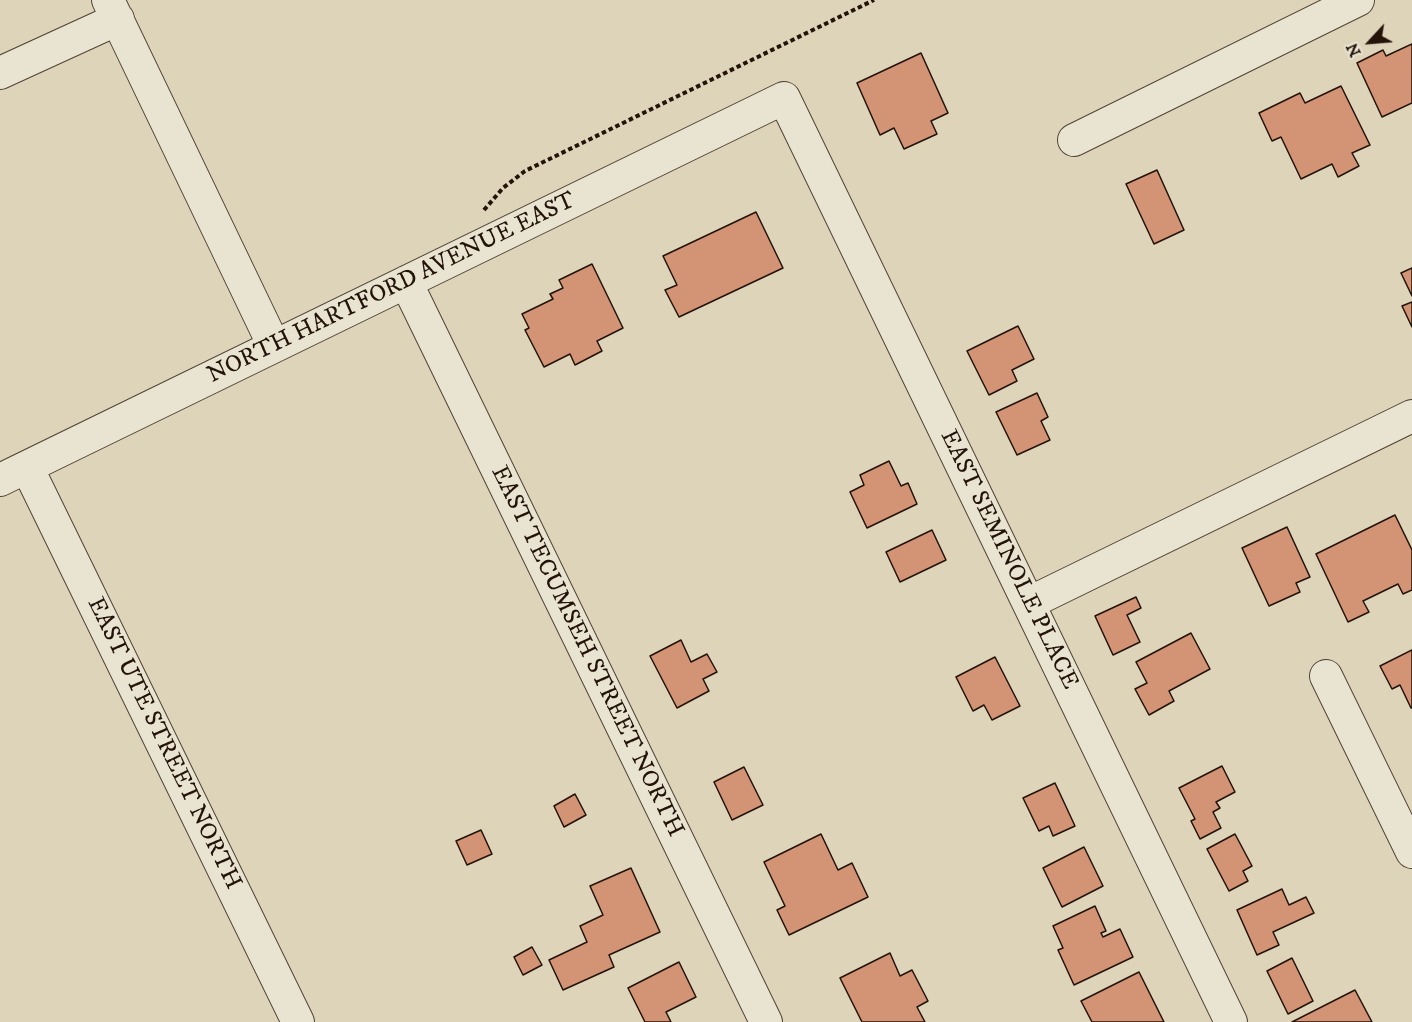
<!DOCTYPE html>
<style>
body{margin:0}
#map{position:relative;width:1412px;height:1022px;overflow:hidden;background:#ddd4b9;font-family:"IM FELL DW Pica",serif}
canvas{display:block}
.north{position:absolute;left:1340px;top:12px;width:60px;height:60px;-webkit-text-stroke:4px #e9e3d2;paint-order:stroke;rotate:244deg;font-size:16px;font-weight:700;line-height:24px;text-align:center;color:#231309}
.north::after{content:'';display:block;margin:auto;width:21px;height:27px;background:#231309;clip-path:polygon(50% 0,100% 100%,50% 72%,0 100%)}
</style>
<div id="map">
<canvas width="1412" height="1022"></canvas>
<div class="north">N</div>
</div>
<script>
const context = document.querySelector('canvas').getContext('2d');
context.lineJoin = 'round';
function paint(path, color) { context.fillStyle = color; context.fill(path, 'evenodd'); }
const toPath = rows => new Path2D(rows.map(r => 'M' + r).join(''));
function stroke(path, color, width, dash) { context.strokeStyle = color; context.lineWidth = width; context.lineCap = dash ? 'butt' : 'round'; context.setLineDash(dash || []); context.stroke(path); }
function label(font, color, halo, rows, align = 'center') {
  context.font = font + ' "IM FELL DW Pica",serif'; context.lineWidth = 4.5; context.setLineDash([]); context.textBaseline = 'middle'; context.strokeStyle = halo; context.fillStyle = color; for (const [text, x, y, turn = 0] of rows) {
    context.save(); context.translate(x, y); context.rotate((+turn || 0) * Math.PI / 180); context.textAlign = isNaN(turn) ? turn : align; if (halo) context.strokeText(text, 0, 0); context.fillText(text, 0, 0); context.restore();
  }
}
const building = toPath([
 [1412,44,1412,103,1382,117,1357,63,1383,50,1386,56,1412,44],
 [921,53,948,113,931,121,937,134,904,149,894,128,880,135,857,83,921,53],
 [1341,86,1370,145,1352,153,1359,166,1338,177,1332,164,1301,179,1281,137,1272,141,1259,113,1300,93,1305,103,1341,86],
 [1157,170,1184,230,1154,244,1126,184,1157,170],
 [756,212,783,268,679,317,665,290,677,285,663,256,756,212],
 [592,264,623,328,597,341,602,351,575,365,570,354,544,367,525,330,529,328,522,314,553,299,550,294,563,288,559,280,592,264],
 [1412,268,1412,296,1401,273,1412,268],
 [1412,302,1412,327,1402,306,1412,302],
 [1018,326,1034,359,1012,370,1017,381,989,395,967,351,1018,326],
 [1037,393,1048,417,1041,421,1050,440,1017,455,996,412,1037,393],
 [889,461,901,486,908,483,917,504,867,528,850,492,864,485,860,475,889,461],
 [1395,515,1412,550,1412,590,1403,594,1398,584,1363,601,1369,612,1348,622,1316,554,1395,515],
 [1287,527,1310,577,1296,583,1300,592,1269,606,1242,548,1287,527],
 [932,530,946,560,900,582,886,552,932,530],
 [1136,597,1141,608,1127,615,1140,642,1113,655,1095,616,1136,597],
 [1191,633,1210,669,1169,691,1174,701,1149,715,1135,689,1147,683,1136,662,1191,633],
 [681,640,691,662,707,654,717,672,703,679,709,691,677,708,650,656,681,640],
 [1412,650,1412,708,1411,708,1400,685,1392,689,1380,666,1412,650],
 [995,657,1020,706,992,720,984,705,973,711,956,677,995,657],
 [1222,766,1235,792,1216,802,1220,808,1213,812,1221,828,1200,839,1191,821,1195,819,1179,788,1222,766],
 [744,767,763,805,732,820,714,782,744,767],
 [1055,783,1075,826,1053,836,1049,826,1039,831,1023,798,1055,783],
 [575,794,586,815,564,827,554,806,575,794],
 [481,830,492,854,467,865,456,841,481,830],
 [821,834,838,870,852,863,868,897,789,935,777,910,785,906,764,862,821,834],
 [1235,834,1252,866,1243,871,1248,881,1229,891,1207,849,1235,834],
 [1084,847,1103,886,1062,907,1043,868,1084,847],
 [631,868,660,932,609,955,614,967,563,990,549,960,587,942,580,926,603,915,590,886,631,868],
 [1282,889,1289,905,1306,897,1314,913,1273,932,1279,945,1257,955,1237,910,1282,889],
 [1095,906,1106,931,1101,933,1103,937,1120,929,1133,957,1074,985,1058,950,1063,948,1053,926,1095,906],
 [532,947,542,965,523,975,514,957,532,947],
 [890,953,900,976,912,970,928,1001,917,1007,925,1022,862,1022,840,978,890,953],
 [1292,958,1313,1001,1288,1014,1267,971,1292,958],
 [679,962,696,997,666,1012,671,1022,645,1022,628,988,679,962],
 [1139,972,1164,1022,1092,1022,1081,1001,1139,972],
 [1355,990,1372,1022,1292,1022,1355,990]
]);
const path = toPath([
 [484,210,503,188,525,171,874,0]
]);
const street = toPath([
 [108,0,274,346],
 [0,73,118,19],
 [1074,140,1358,0],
 [406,282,766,1022],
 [27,467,298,1022],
 [0,480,784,98,1231,1022],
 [1029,603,1412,416],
 [1326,676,1412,852]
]);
const streetNames = [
 ["NORTH HARTFORD AVENUE EAST",392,289,-26],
 ["EAST SEMINOLE PLACE",1008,560,64],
 ["EAST TECUMSEH STREET NORTH",586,652,64],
 ["EAST UTE STREET NORTH",163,744,64]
];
paint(building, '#d39375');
stroke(building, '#231309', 1.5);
stroke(street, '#524335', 34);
stroke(path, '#231309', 4, [4.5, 3]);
stroke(street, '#e9e3d2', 32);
label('24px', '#231309', '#e9e3d2', streetNames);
</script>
